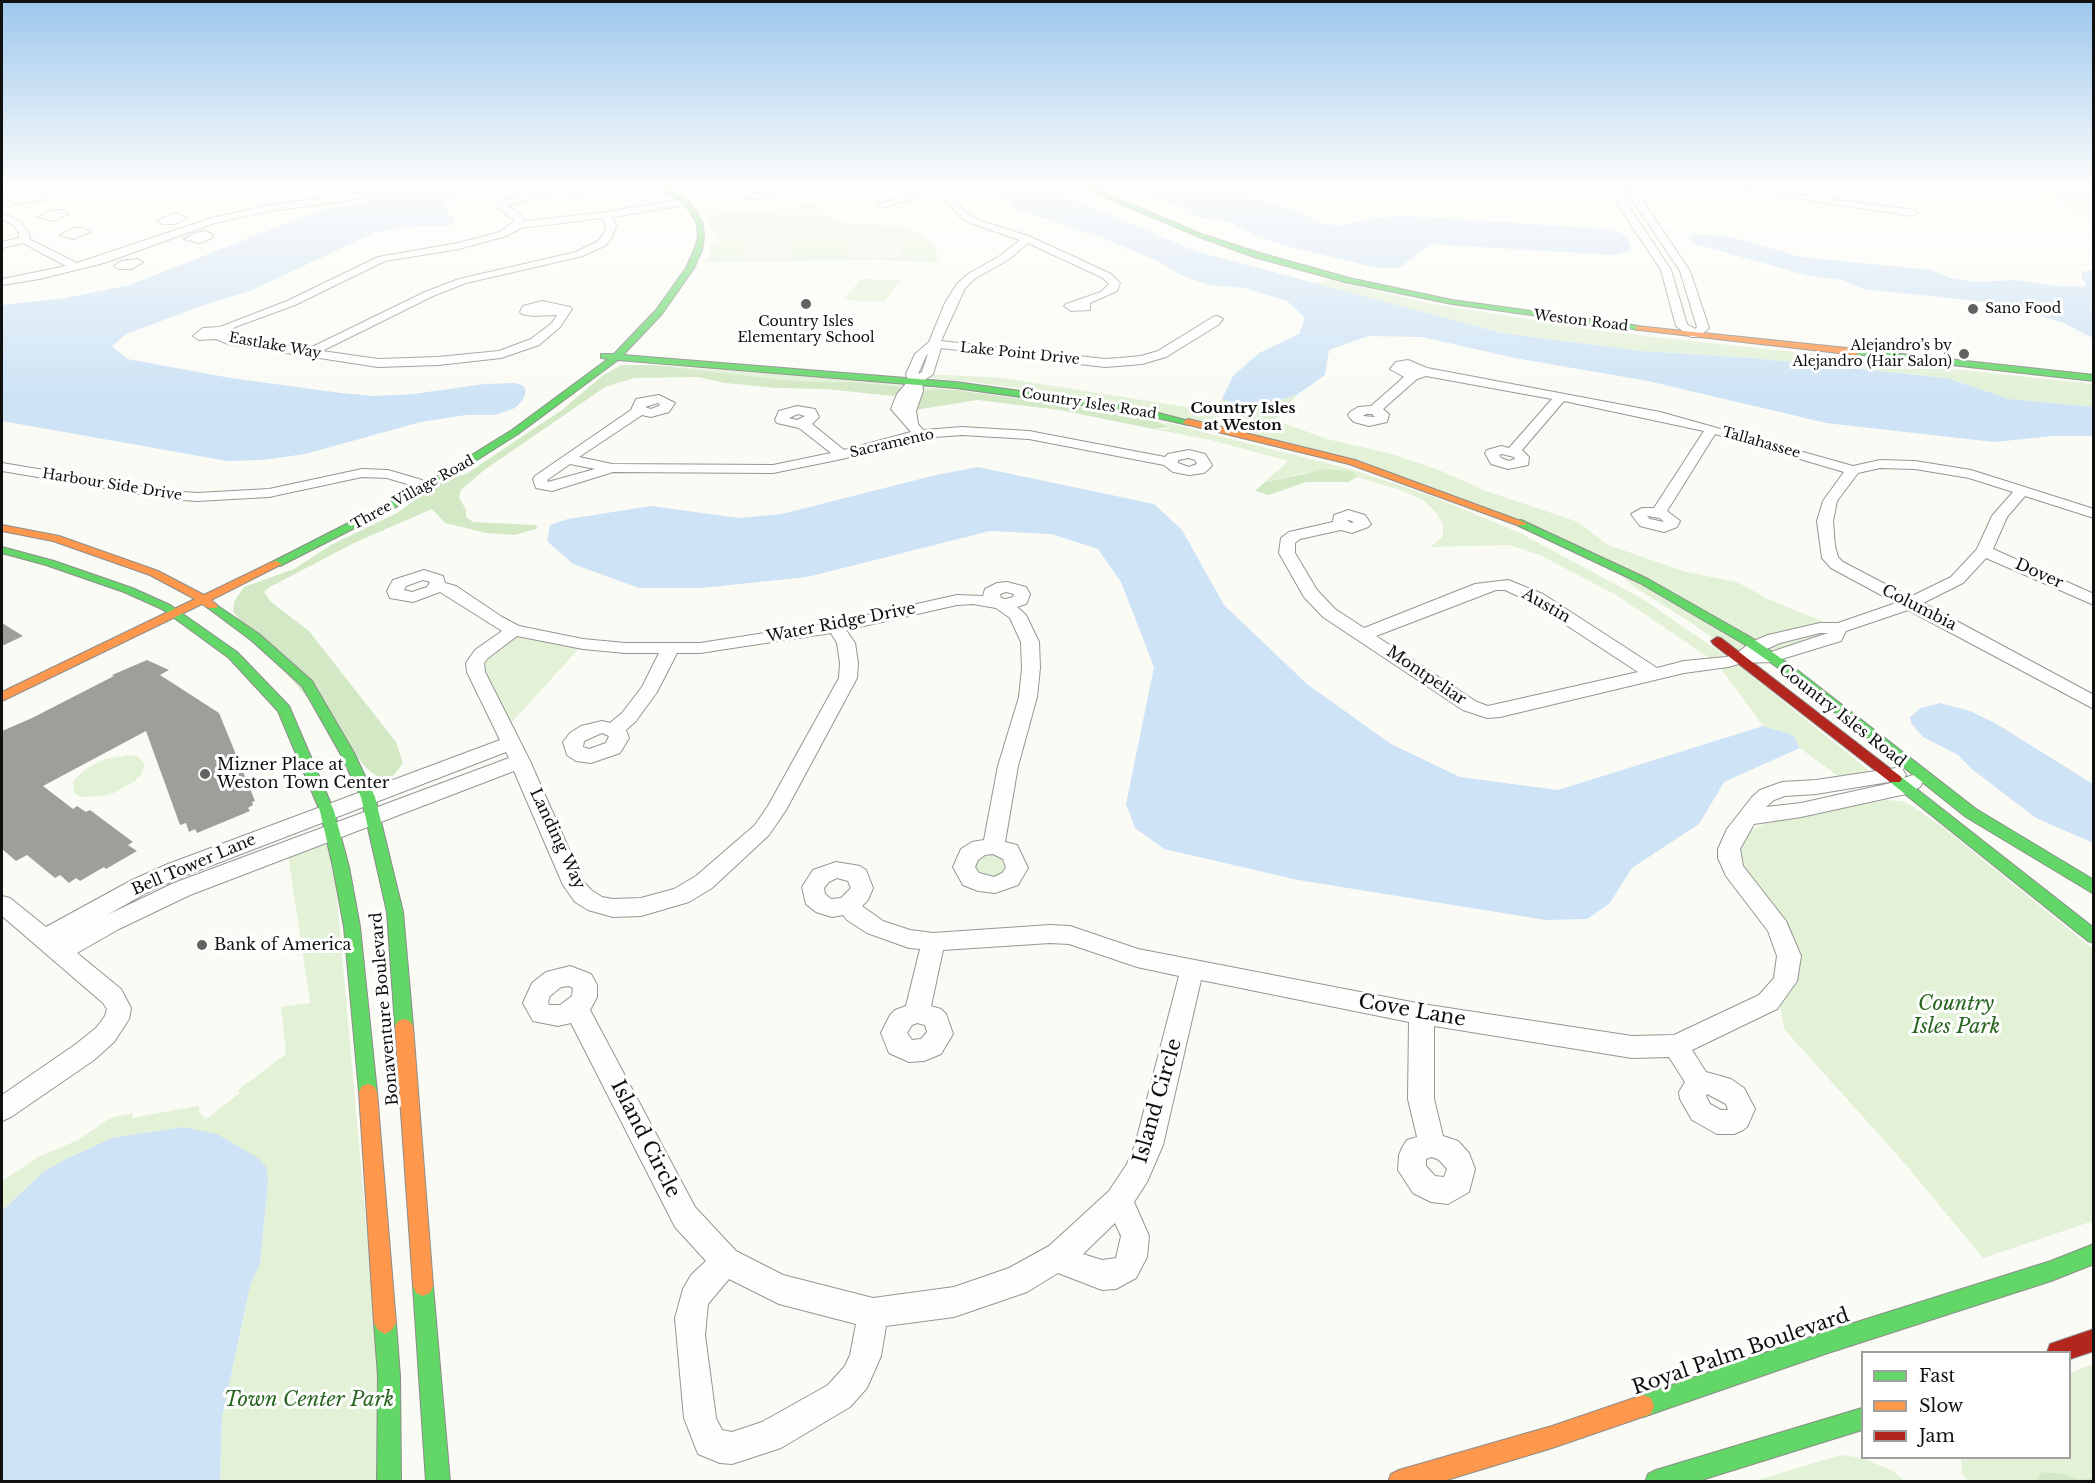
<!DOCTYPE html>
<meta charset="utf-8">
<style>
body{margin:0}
#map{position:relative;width:2095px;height:1483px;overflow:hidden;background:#fbfbf6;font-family:"Libre Baskerville",serif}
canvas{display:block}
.frame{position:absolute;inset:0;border:3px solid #101010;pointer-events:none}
.legend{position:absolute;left:1861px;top:1351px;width:210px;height:108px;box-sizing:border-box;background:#fff;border:2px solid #9f9f9f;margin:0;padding:8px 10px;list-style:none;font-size:18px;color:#101010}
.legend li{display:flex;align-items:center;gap:12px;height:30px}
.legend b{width:30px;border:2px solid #9f9f9f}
</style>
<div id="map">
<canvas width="2095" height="1483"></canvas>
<div class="frame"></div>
<ul class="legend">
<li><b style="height:8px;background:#63d668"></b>Fast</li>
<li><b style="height:8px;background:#ff974d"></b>Slow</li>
<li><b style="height:8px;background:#b3261e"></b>Jam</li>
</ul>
</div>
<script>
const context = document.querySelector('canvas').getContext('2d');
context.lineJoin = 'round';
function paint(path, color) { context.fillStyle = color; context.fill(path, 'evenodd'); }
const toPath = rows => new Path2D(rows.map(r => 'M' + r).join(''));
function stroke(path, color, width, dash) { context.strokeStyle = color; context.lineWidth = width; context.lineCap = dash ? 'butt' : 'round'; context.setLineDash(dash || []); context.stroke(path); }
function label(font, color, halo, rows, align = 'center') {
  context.font = font + ' "Libre Baskerville",serif'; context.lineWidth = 6; context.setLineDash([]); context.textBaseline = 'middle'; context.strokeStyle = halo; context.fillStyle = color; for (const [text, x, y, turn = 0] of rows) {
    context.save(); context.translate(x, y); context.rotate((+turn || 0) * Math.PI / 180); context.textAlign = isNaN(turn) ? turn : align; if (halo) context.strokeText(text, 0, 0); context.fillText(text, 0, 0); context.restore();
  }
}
const green = toPath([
 [2021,188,2093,190,2093,223,2055,198],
 [812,203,834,220,853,224,907,226,936,246,937,261,954,263,879,260,704,262,711,253,709,249,717,238,711,229,708,212,700,208,761,213],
 [861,278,864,279,901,280,884,302,844,300],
 [1327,279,1427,303,1609,332,2093,384,2093,407,2009,399,1947,378,1752,358,1642,351,1502,333,1317,284],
 [655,365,789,375,956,390,898,401,895,386,853,382,795,381],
 [927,374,1003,378,1211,411,1222,399,1253,410,1298,394,1275,420,1327,439,1392,454,1439,470,1486,491,1578,522,1608,545,1686,572,1737,582,1770,600,1839,628,1772,657,1741,658,1687,620,1634,587,1617,571,1640,579,1360,460,1109,402,1004,386,922,377],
 [1148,418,1354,470,1434,497,1520,533,1641,598,1733,661,1872,773,1846,782,1800,748,1793,735,1763,726,1717,663,1616,595,1540,555,1509,545,1431,547,1443,536,1443,525,1435,511,1424,501,1403,491,1357,477,1354,472,1304,473,1265,482,1288,461,1211,440,1153,429,1169,429,1169,425],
 [514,630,583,644,505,730,475,663],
 [128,755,137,756,145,764,141,775,135,781,114,793,102,796,80,797,74,793,73,782,84,770,105,759],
 [1885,800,1902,801,1912,806,1945,829,2093,949,2093,1221,1983,1258,1900,1158,1784,1029,1779,998,1796,985,1798,967,1742,868,1737,846,1749,831,1774,819,1841,809],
 [331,831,389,1481,220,1481,222,1419,250,1286,260,1263,268,1182,183,1127,112,1138,64,1160,42,1173,2,1211,2,1181,40,1156,78,1140,110,1118,133,1113,132,1118,197,1106,200,1109,198,1111,206,1119,240,1093,238,1090,286,1054,281,1007,310,1003,287,848],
 [987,846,1017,868,987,885,966,860],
 [2093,1364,2093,1478,2078,1479,2061,1473,2042,1472,2035,1481,1969,1481,1962,1474,1961,1458,2070,1458,2070,1373],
 [1841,1455,1862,1458,1893,1471,1905,1481,1754,1481]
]);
const forest = toPath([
 [621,365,655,365,795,381,853,382,895,386,902,389,903,394,893,396,825,389,776,388,725,383,698,377,634,378,605,387,483,471,461,490,459,497,466,510,466,517,473,522,534,525,538,526,536,529,514,535,486,533,445,523,432,509,354,543,270,587,264,592,271,602,309,631,396,742,403,763,394,775,386,778,377,776,367,769,338,733,233,612,234,602,244,587,294,569,331,545,397,513,441,481,466,474,562,410,602,376],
 [939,389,956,390,1124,413,1148,418,1170,427,1153,429,1060,410,977,400,909,411,922,392],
 [1328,469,1354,472,1357,477,1348,482,1306,482,1269,495,1255,491,1265,482],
 [2042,1472,2061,1473,2078,1479,2091,1478,2093,1481,2035,1481]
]);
const pitch = toPath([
 [891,241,901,248,898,258,849,258,843,253,864,243],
 [750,242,787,247,792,254,788,258,740,257]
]);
const water = toPath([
 [427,188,485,188,456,197,444,206,453,219,454,225,402,227,376,232,250,291,204,305,126,334,112,346,127,359,231,378,341,393,374,396,413,394,484,384,516,383,524,386,526,391,523,400,515,408,495,415,466,415,421,422,305,454,263,460,227,461,2,421,2,305,65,298,130,285,315,212],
 [986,188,1046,188,1195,251,1502,333,1642,351,1752,358,1947,378,2009,399,2093,407,2093,436,2053,436,1994,442,1826,423,1648,381,1515,358,1422,337,1368,336,1329,350,1325,375,1298,394,1253,410,1222,399,1233,376,1259,353,1299,334,1305,318,1287,301,1245,288,1209,285,1180,275,1160,262,1101,237,1016,209,1001,194],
 [1132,188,1214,188,1242,194,1308,215,1315,222,1339,226,1381,217,1408,216,1607,229,1623,234,1630,243,1631,250,1615,255,1431,244,1399,268,1378,268,1283,245,1255,235,1229,222,1189,215,1170,202],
 [1694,234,1727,236,1801,257,1931,270,1950,278,1978,282,2015,280,2055,286,2082,287,2087,284,2082,279,2082,272,2093,270,2093,338,2061,322,1997,303,1863,289,1842,280,1809,276,1695,244,1689,238],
 [978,467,1154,504,1182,530,1224,605,1307,684,1391,744,1460,777,1558,790,1763,726,1793,735,1800,748,1724,782,1699,824,1632,868,1609,904,1587,919,1546,920,1298,880,1164,849,1135,828,1126,804,1154,667,1121,582,1098,549,1051,534,990,531,807,577,701,588,639,588,573,564,547,541,550,525,568,519,651,506,739,518,782,514,936,475],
 [1940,703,1970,711,1995,723,2093,784,2093,843,2036,818,1973,770,1958,755,1923,737,1911,723,1910,717,1921,708],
 [183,1127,217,1134,258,1158,266,1167,268,1182,260,1264,250,1286,222,1418,220,1481,2,1481,2,1211,42,1173,64,1160,112,1138]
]);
const building = toPath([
 [2,623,23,636,2,646],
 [147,660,169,670,160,675,219,713,255,801,252,802,253,805,248,808,250,811,197,833,195,829,189,832,186,823,180,825,146,731,43,786,73,809,77,806,86,812,90,810,133,842,128,845,137,851,106,869,104,867,80,881,76,878,69,883,60,875,55,878,27,855,16,861,2,849,2,731,32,718,114,676,112,675]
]);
const street = toPath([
 [380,188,398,188,347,201,269,211,215,223,104,263,39,279,2,285,2,279,66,266,23,243,2,248,2,242,19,238,19,233,14,225,2,219,2,213,20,221,29,233,29,239,77,263,212,218,269,205,347,195,380,188],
 [557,188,566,188,581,195,576,198,561,193,507,205,520,214,525,221,606,212,685,199,690,202,685,205,612,217,616,226,612,237,606,245,583,256,466,283,433,296,322,351,378,359,438,357,499,351,531,339,552,323,557,315,533,316,522,314,520,312,523,306,542,301,570,307,572,309,560,327,539,345,501,358,438,365,378,367,228,344,216,339,199,340,193,336,203,328,220,327,287,301,378,257,458,243,500,232,515,221,499,208,498,202,557,188],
 [603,218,606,226,604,234,598,241,576,252,459,279,425,292,308,349,227,335,235,327,295,305,385,261,459,249,506,236,521,228,603,218],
 [732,188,743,188,756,194,788,188,808,188,756,200,744,197,732,188],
 [923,188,934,188,955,200,966,213,976,219,1031,237,1111,274,1120,283,1117,291,1090,303,1090,310,1071,311,1064,306,1066,304,1101,292,1109,284,1103,278,1028,243,1008,260,976,278,965,288,941,341,1105,359,1120,358,1141,356,1158,351,1213,317,1217,316,1223,319,1218,325,1166,357,1142,364,1105,367,941,348,933,374,922,382,923,391,916,411,918,424,923,430,962,427,1029,431,1165,457,1168,454,1189,450,1205,454,1212,465,1210,468,1204,473,1189,475,1173,472,1164,465,1029,439,962,435,921,438,842,459,773,473,613,472,552,491,536,488,533,479,535,476,631,410,636,399,659,395,675,403,669,412,651,417,642,415,579,457,612,464,773,465,831,453,799,428,777,423,775,420,779,411,797,406,815,409,819,417,812,424,844,450,911,432,891,409,897,394,908,381,906,374,915,354,929,342,945,303,957,284,968,274,1000,256,1020,240,970,223,960,217,949,204,930,193,882,208,877,205,923,188],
 [928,354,922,372,918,374,926,356,928,354],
 [658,403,660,404,659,406,651,409,645,407,658,403],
 [798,414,805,416,797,420,789,418,798,414],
 [1189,458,1195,460,1197,464,1189,467,1178,463,1178,460,1189,458],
 [570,464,595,469,548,482,547,480,570,464],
 [1615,188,1624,188,1630,208,1671,270,1687,324,1695,329,1697,327,1680,271,1633,201,1631,188,1640,188,1643,201,1690,271,1709,328,1699,337,1691,337,1676,326,1661,270,1620,208,1615,188],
 [1725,188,1751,188,1913,210,1918,213,1913,216,1725,188],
 [39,192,45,196,45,200,15,204,10,201,20,195,39,192],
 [52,210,62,210,68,214,54,221,38,217,52,210],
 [174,213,187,218,175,224,162,224,157,221,174,213],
 [74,228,83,228,90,232,73,239,60,235,74,228],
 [205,231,212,234,212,238,199,243,184,239,195,233,205,231],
 [138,259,143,262,132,269,119,269,114,266,121,261,138,259],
 [1408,360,1427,368,1660,412,1853,466,1880,460,1915,461,1971,470,2094,509,2094,518,2025,496,2007,517,1993,549,2094,594,2094,605,1986,558,1963,583,1923,603,2094,695,2094,709,1908,610,1846,631,1841,641,1772,662,1742,663,1728,667,1684,673,1500,717,1487,718,1463,710,1323,617,1304,597,1279,553,1281,538,1289,532,1333,522,1334,515,1343,512,1348,510,1365,515,1371,524,1368,527,1352,533,1341,530,1300,539,1295,543,1295,553,1317,590,1335,609,1364,628,1475,584,1508,580,1543,594,1657,668,1684,661,1726,657,1736,654,1751,642,1768,635,1820,623,1838,623,1896,603,1831,568,1822,558,1817,521,1823,501,1844,472,1715,434,1667,511,1680,521,1677,527,1664,532,1640,526,1631,514,1642,508,1654,508,1704,431,1564,401,1522,450,1529,457,1528,465,1508,469,1491,464,1485,453,1487,450,1501,446,1509,448,1552,399,1426,376,1417,379,1383,409,1389,414,1387,422,1369,426,1354,422,1350,418,1348,415,1350,412,1358,407,1371,406,1404,377,1390,369,1396,362,1408,360],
 [1366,414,1372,414,1375,417,1363,416,1366,414],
 [1502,454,1514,457,1515,459,1509,461,1501,458,1499,455,1502,454],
 [1880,468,1915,469,1969,478,2013,492,1992,516,1977,549,1951,577,1910,597,1843,562,1838,557,1835,546,1833,521,1837,501,1858,473,1880,468],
 [1647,516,1660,518,1664,522,1650,519,1647,516],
 [1347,520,1349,520,1354,522,1351,523,1347,520],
 [1496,590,1505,590,1531,602,1638,672,1488,706,1477,702,1376,636,1496,590],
 [1820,633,1828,633,1771,652,1760,652,1780,643,1820,633],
 [2,463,169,491,197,493,269,489,362,469,388,470,422,480,424,483,417,487,387,478,362,477,269,497,197,501,169,499,2,471,2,463],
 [424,570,443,576,445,583,456,586,502,617,519,626,583,639,625,643,700,643,836,622,957,595,983,596,985,589,997,583,1007,582,1026,587,1030,594,1028,600,1026,604,1017,607,1026,615,1039,642,1040,668,1037,697,1018,766,1005,842,1017,845,1028,868,1018,885,995,893,978,891,963,885,953,867,961,849,972,842,984,840,998,766,1019,697,1022,668,1021,642,1010,618,996,608,973,604,957,605,846,630,855,643,858,663,857,678,786,810,769,835,712,888,689,902,641,916,613,917,588,910,575,902,563,885,514,771,190,895,119,929,77,953,121,989,131,1008,129,1019,114,1042,94,1060,11,1117,2,1121,2,1095,76,1044,96,1028,105,1016,107,1009,103,1003,2,916,2,896,10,898,46,927,132,880,168,864,500,740,467,672,466,663,475,650,502,631,440,592,413,602,390,598,387,591,393,580,424,570],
 [423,580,430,582,427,587,412,592,404,590,406,586,423,580],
 [1006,592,1014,594,1013,597,1006,599,1001,598,1000,594,1006,592],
 [831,633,837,643,840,663,839,678,768,806,755,825,696,876,674,889,641,898,613,899,602,897,591,890,583,881,530,761,485,672,484,663,488,658,517,636,583,649,625,653,659,653,642,687,622,713,610,723,602,721,581,726,570,733,563,742,567,755,576,761,591,763,620,753,629,738,626,730,636,721,657,692,677,653,700,653,831,633],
 [602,733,609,736,606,743,589,749,583,747,584,741,602,733],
 [506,752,509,758,174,883,107,915,148,892,184,876,506,752],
 [993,854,1003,859,1006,868,1002,873,994,877,979,873,975,867,978,860,985,855,993,854],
 [1896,768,1903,770,1906,775,1904,778,1913,775,1920,777,1923,782,1920,787,1906,794,1801,817,1754,824,1740,849,1743,866,1786,921,1801,956,1797,981,1777,1009,1692,1050,1706,1072,1731,1079,1744,1088,1755,1109,1747,1127,1743,1130,1734,1134,1717,1134,1692,1120,1680,1099,1679,1092,1685,1082,1669,1057,1632,1058,1434,1026,1434,1099,1443,1136,1458,1141,1469,1153,1475,1169,1469,1192,1448,1204,1431,1202,1413,1193,1398,1170,1399,1155,1403,1146,1407,1140,1417,1137,1408,1099,1409,1022,1201,980,1163,1145,1147,1182,1134,1202,1149,1236,1147,1257,1136,1278,1116,1289,1102,1290,1058,1273,1027,1292,954,1317,886,1326,881,1356,867,1388,850,1407,781,1448,732,1464,720,1463,698,1454,684,1418,675,1318,683,1289,691,1275,706,1261,675,1227,571,1023,558,1026,533,1021,523,1003,532,983,546,972,570,966,591,974,597,985,597,997,590,1010,695,1207,736,1251,783,1275,873,1298,954,1287,1009,1268,1049,1246,1109,1191,1127,1164,1135,1145,1179,976,1137,967,1069,944,1050,943,943,950,931,1006,941,1009,946,1014,953,1034,941,1054,924,1061,909,1062,889,1053,881,1033,890,1015,895,1010,906,1006,920,949,909,948,867,933,847,920,843,915,832,917,816,912,806,904,802,887,813,870,836,862,860,866,866,870,873,888,868,900,862,906,883,921,910,930,933,933,1050,925,1070,926,1138,949,1422,1004,1632,1036,1674,1035,1759,995,1774,978,1777,956,1768,931,1726,876,1718,858,1718,849,1727,829,1752,797,1760,790,1782,782,1816,780,1896,768],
 [1901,780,1900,781,1801,803,1766,807,1774,800,1785,796,1816,794,1901,780],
 [837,878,848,881,851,888,841,898,831,899,825,894,824,888,829,882,837,878],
 [569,986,573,988,572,996,560,1005,549,1005,548,1002,550,996,561,987,569,986],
 [917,1023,925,1025,927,1032,921,1039,912,1040,907,1033,912,1025,917,1023],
 [1707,1094,1726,1104,1728,1110,1721,1110,1710,1104,1706,1096,1707,1094],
 [1432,1157,1439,1160,1447,1169,1444,1177,1435,1176,1426,1166,1426,1159,1432,1157],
 [1115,1223,1121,1236,1116,1258,1102,1260,1083,1254,1115,1223],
 [729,1279,779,1304,856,1324,850,1355,845,1366,828,1385,762,1422,732,1432,722,1430,716,1418,705,1335,708,1304,729,1279]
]);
const fast = toPath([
 [660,188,668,188,687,201,697,212,703,224,704,237,702,250,694,268,662,314,623,355,955,382,1131,406,1193,422,1188,425,1131,412,955,388,618,360,518,434,431,489,280,566,272,566,272,562,423,485,512,430,608,359,601,358,601,354,614,354,656,310,686,268,694,250,698,237,697,224,691,213,683,203,660,188],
 [1083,188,1092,188,1201,234,1260,253,1349,278,1452,300,1639,326,1643,328,1639,330,1452,304,1345,282,1254,257,1197,236,1083,188],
 [1856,349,2094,375,2094,381,1853,354,1853,350,1856,349],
 [1521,520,1648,579,1752,638,1792,666,1976,809,2094,880,2094,894,1966,817,1784,672,1744,644,1640,583,1517,525,1517,521,1521,520],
 [2,547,54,561,132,588,170,605,237,652,289,706,334,811,349,867,360,927,377,1092,374,1098,368,1100,362,1098,359,1092,344,927,333,867,320,811,278,711,229,658,162,609,124,592,46,565,2,553,2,547],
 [212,602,259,634,312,681,354,753,375,797,403,912,413,1026,410,1031,404,1033,398,1031,395,1026,387,912,361,797,340,753,302,686,251,640,208,608,206,606,208,604,212,602],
 [1895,774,1900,776,2094,928,2094,943,2088,941,1890,782,1888,779,1890,776,1895,774],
 [2094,1244,2094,1264,2051,1281,1825,1354,1643,1417,1635,1414,1632,1406,1635,1398,1643,1395,1825,1332,2051,1261,2094,1244],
 [423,1276,430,1279,433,1286,450,1482,426,1482,413,1286,416,1279,423,1276],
 [385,1312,392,1316,396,1323,400,1376,401,1482,377,1482,378,1376,374,1323,378,1316,385,1312],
 [1862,1408,1862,1430,1695,1482,1645,1482,1648,1474,1656,1470,1862,1408]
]);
const slow = toPath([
 [1636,326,1856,349,1860,352,1856,355,1639,330,1636,330,1636,326],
 [1188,419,1355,460,1526,523,1525,525,1517,525,1349,464,1185,424,1183,422,1188,419],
 [2,525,59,536,158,571,204,595,272,562,276,561,282,564,211,600,218,606,216,608,208,608,202,604,2,701,2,692,195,599,150,575,53,541,2,531,2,525],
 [404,1019,410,1021,413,1026,433,1286,430,1293,423,1296,416,1293,413,1286,395,1026,398,1021,404,1019],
 [368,1084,374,1086,377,1092,396,1323,392,1330,385,1334,378,1330,374,1323,359,1092,362,1086,368,1084],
 [1643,1395,1651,1398,1654,1406,1651,1414,1552,1448,1440,1482,1388,1482,1391,1474,1399,1470,1552,1426,1643,1395]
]);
const jam = toPath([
 [1717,637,1721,638,1900,776,1902,779,1900,782,1890,782,1713,644,1711,641,1717,637],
 [2094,1329,2094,1351,2070,1359,2070,1352,2047,1352,2050,1344,2094,1329]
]);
const markers = [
 [806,304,6,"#626260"],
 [1973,309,6,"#626260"],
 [1964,354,6,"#626260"],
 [205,774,6,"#626260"],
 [202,945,6,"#626260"]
];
const farPoinames = [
 ["Sano Food",1985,309],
 ["Country Isles",806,322,"center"],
 ["Elementary School",806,338,"center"],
 ["Alejandro’s by",1952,346,"right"],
 ["Alejandro (Hair Salon)",1952,362,"right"]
];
const farStreetnames = [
 ["Weston Road",1581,321,7],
 ["Eastlake Way",275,346,10],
 ["Lake Point Drive",1020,354,6],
 ["Country Isles Road",1089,404,9],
 ["Tallahassee",1761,443,16],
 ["Sacramento",892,444,-13],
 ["Harbour Side Drive",112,485,9],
 ["Three Village Road",413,493,-29]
];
const farNeighbourhoodnames = [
 ["Country Isles",1243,409],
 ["at Weston",1243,426]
];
const streetNames = [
 ["Dover",2039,574,24],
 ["Austin",1546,606,30],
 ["Columbia",1919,608,27],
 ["Water Ridge Drive",841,623,-11],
 ["Montpeliar",1426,676,34],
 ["Country Isles Road",1842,716,38],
 ["Landing Way",557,839,65],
 ["Bell Tower Lane",194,865,-23],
 ["Bonaventure Boulevard",385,1009,-95]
];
const poiNames = [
 ["Mizner Place at",217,765],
 ["Weston Town Center",217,783],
 ["Bank of America",214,945]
];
const nearParknames = [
 ["Country",1956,1004],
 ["Isles Park",1956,1027],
 ["Town Center Park",309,1400]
];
const nearStreetnames = [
 ["Cove Lane",1412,1011,10],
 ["Island Circle",1158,1101,-74],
 ["Island Circle",645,1139,63],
 ["Royal Palm Boulevard",1741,1352,-19]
];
paint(green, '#e3f1d7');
paint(forest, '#d3e8c5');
paint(pitch, '#edf5e1');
paint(water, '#cee3f5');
paint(building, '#9f9e9b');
stroke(street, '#969694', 2);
stroke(fast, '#8c8c8a', 2);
stroke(slow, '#8c8c8a', 2);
stroke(jam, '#8c8c8a', 2);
paint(street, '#fefefe');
paint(fast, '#63d668');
paint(slow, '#ff974d');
paint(jam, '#b3261e');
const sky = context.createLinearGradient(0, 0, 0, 396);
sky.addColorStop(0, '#9dc7ed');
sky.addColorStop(0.47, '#fdfdfb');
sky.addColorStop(1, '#fdfdfb00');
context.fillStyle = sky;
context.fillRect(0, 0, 2095, 396);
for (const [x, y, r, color] of markers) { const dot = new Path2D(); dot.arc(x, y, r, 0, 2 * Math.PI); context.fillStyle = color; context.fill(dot); stroke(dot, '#fff', 2); }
label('14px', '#101010', '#fff', farPoinames, 'left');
label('14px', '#101010', '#fff', farStreetnames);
label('bold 15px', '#101010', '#fff', farNeighbourhoodnames);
label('16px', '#101010', '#fff', streetNames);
label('16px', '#101010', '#fff', poiNames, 'left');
label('italic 20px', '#2a6622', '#fff', nearParknames);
label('20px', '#101010', '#fff', nearStreetnames);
</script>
